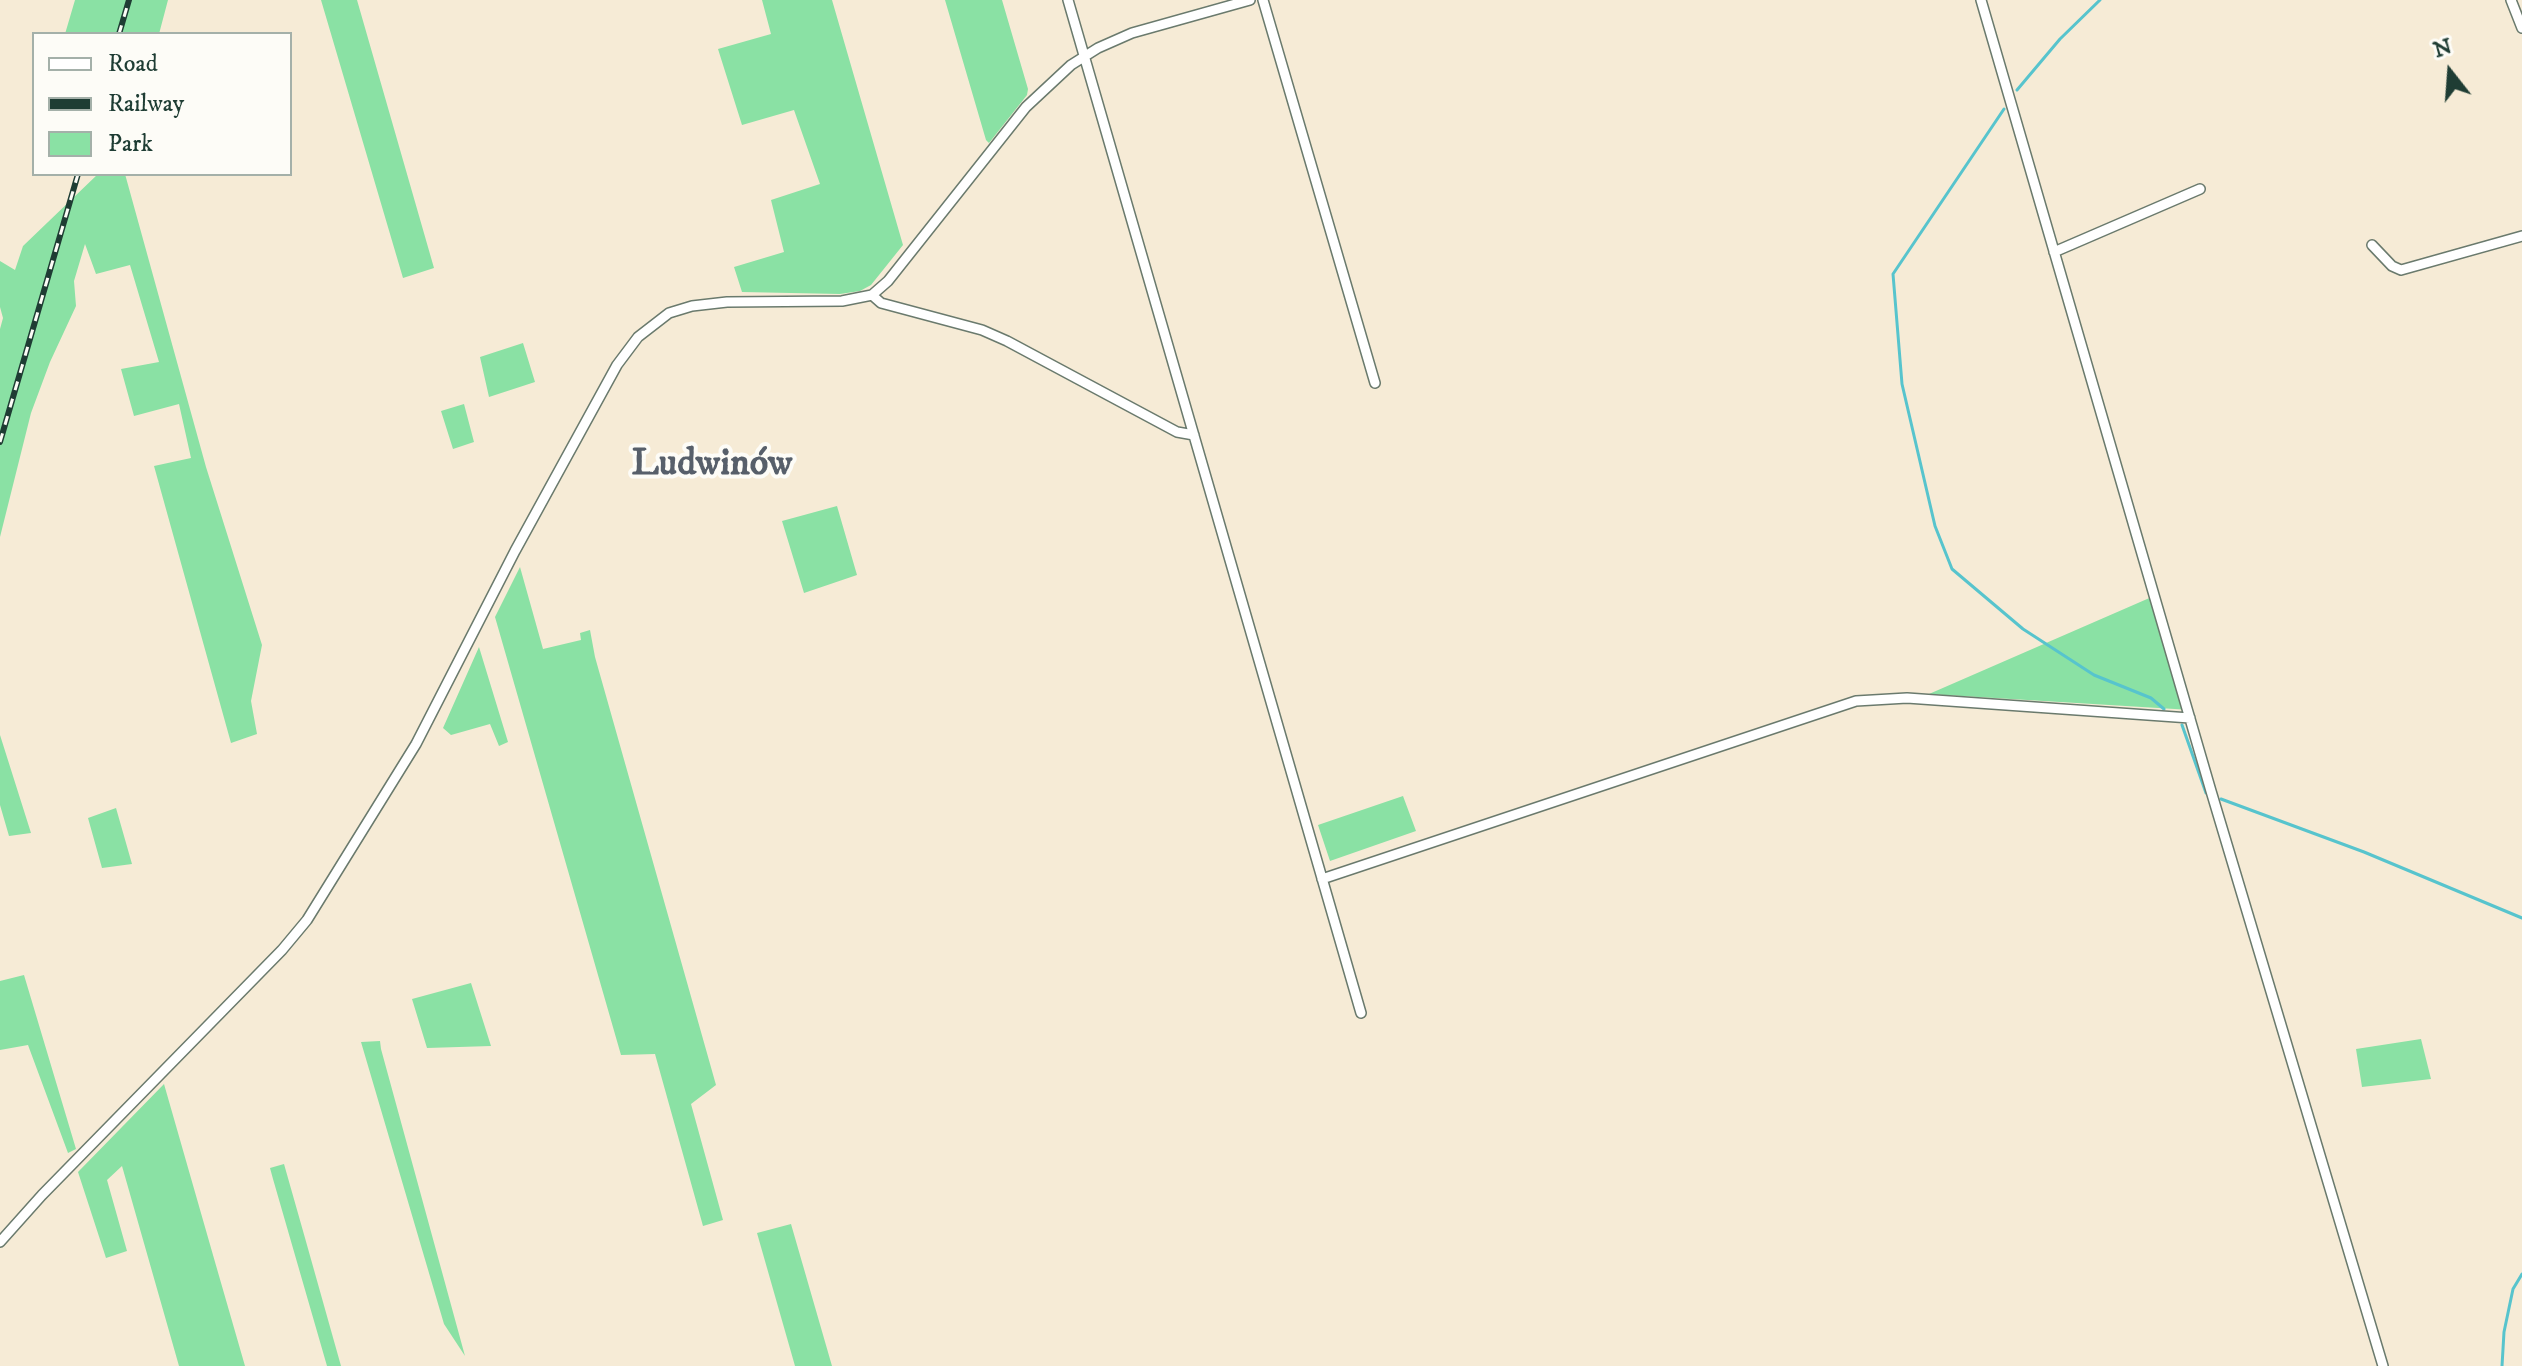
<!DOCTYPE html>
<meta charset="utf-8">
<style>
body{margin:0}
#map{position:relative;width:2522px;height:1366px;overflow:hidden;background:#f6ebd6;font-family:"IM FELL DW Pica",serif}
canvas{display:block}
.legend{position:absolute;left:32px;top:32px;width:260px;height:144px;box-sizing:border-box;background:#fdfcf7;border:2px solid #a4b0a9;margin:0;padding:10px 14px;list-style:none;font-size:24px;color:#1f3d34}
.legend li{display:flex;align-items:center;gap:16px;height:40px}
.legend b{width:40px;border:2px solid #a4b0a9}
.north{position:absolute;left:2410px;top:32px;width:80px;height:80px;-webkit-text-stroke:6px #fdfcf7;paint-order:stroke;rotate:343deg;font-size:22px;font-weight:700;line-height:32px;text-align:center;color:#1f3d34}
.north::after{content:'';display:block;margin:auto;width:28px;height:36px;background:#1f3d34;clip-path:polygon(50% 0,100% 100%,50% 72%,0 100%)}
</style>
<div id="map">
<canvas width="2522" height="1366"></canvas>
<ul class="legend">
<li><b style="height:10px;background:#fff"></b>Road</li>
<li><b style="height:10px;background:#1f3d34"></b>Railway</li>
<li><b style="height:22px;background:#8ae1a4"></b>Park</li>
</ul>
<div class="north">N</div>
</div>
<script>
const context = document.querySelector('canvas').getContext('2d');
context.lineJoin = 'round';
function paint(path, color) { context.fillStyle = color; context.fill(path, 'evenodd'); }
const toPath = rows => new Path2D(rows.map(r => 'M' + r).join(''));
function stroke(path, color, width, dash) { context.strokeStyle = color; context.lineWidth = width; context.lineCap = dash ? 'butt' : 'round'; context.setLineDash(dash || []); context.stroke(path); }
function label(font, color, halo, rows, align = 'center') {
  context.font = font + ' "IM FELL DW Pica",serif'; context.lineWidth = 8; context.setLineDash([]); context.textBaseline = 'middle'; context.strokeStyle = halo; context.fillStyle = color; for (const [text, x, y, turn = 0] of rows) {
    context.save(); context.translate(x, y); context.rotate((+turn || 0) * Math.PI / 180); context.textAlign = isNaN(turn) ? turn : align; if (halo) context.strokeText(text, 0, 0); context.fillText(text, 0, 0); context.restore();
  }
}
const green = toPath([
 [75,0,168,0,159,34,65,34],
 [321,0,357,0,434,268,403,278],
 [762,0,832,0,903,245,871,285,860,291,840,294,742,292,734,267,784,252,771,200,820,184,794,110,742,125,718,49,771,34],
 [945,0,1002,0,1028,89,1027,95,989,143,986,140],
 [98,174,125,174,206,467,262,645,251,701,257,734,231,743,154,466,191,458,179,404,134,416,121,369,159,362,130,265,96,274,85,244,74,281,76,306,50,362,31,413,0,537,0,329,3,318,0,307,0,261,15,270,23,246],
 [523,343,535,382,489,397,480,357],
 [464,404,474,442,453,449,441,411],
 [837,506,857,575,804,593,782,521],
 [520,567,543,649,581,640,580,633,590,630,595,657,716,1085,691,1104,723,1220,703,1226,655,1054,621,1055,495,617],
 [2154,596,2191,710,1929,694],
 [479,647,508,742,499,746,490,724,451,735,443,728],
 [0,735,31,833,9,836,0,805],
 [1403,796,1416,831,1330,861,1318,825],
 [116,808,132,864,102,868,88,818],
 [24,975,76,1149,68,1153,28,1045,0,1050,0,981],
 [471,983,491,1046,427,1048,412,999],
 [2421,1039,2431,1079,2362,1087,2356,1049],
 [380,1041,381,1049,465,1356,444,1324,361,1042],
 [164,1084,215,1262,245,1366,179,1366,122,1166,107,1180,127,1251,106,1258,78,1172],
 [284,1164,305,1238,341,1366,327,1366,273,1179,270,1168],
 [791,1224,832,1366,795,1366,757,1233]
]);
const stream = toPath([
 [2017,90,2060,39,2100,0],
 [2004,109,1893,274,1902,384,1935,526,1952,569,2023,629,2094,675,2151,698,2164,709],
 [2182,725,2206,793],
 [2221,799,2364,852,2522,918],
 [2502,1366,2504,1332,2513,1289,2522,1274]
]);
const street = toPath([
 [1068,0,1361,1013],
 [1263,0,1375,383],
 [1981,0,2211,791,2383,1366],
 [2511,0,2522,28],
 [2372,245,2392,266,2401,270,2522,236],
 [2054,252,2200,189],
 [872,295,881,303,982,330,1007,341,1177,432,1194,435],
 [1322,879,1856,701,1907,698,2190,718],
 [0,1242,42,1195,282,950,307,920,416,744,515,551,617,365,638,337,669,313,692,306,727,302,842,301,872,295,888,281,1026,107,1071,65,1098,48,1132,33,1250,0]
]);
const rail = toPath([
 [119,34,129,0],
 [0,442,78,174]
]);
const quarterNames = [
 ["Ludwinów",712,466]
];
paint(green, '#8ae1a4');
stroke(stream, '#57c4cd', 3);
stroke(street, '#6a7a6d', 12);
stroke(street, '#fff', 9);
stroke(rail, '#1f3d34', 6);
stroke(rail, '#fdfcf7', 3, [9]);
label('bold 38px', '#575f6a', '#fdfcf7', quarterNames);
</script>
